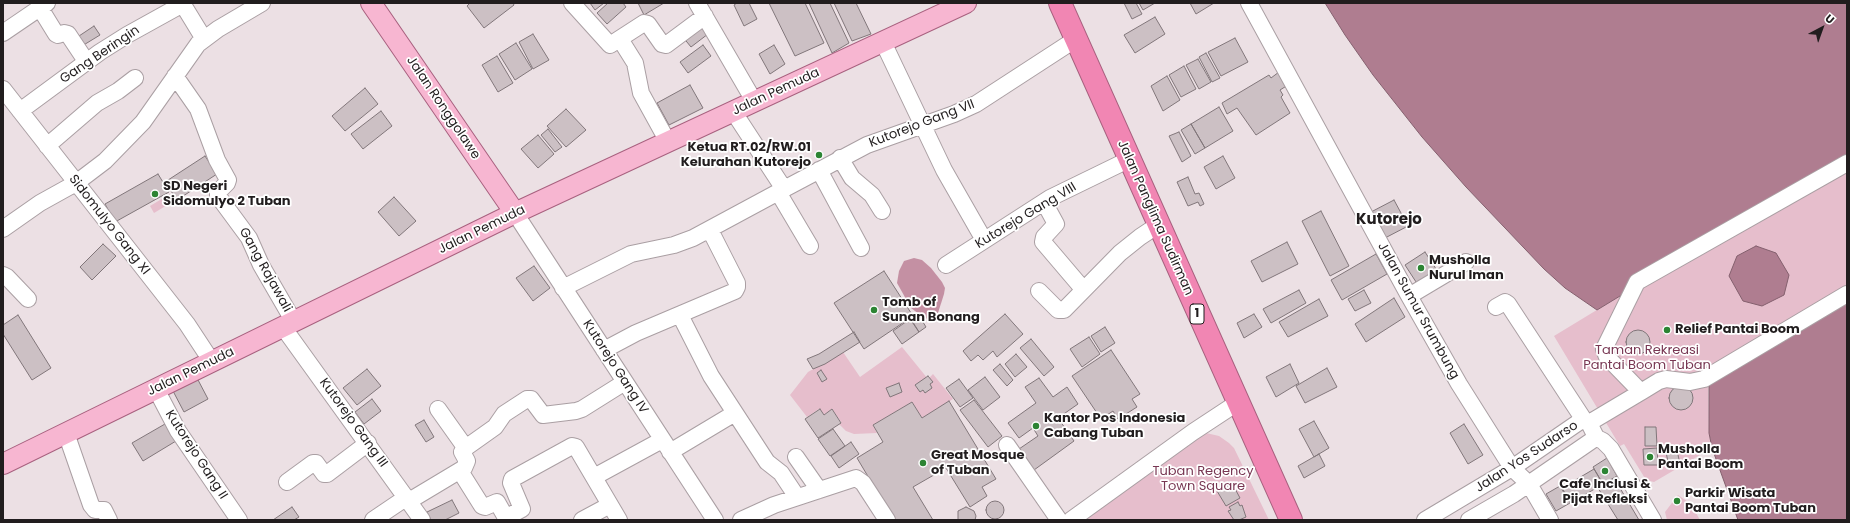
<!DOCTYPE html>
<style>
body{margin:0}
#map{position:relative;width:1850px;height:523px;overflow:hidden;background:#ece0e4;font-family:Poppins,sans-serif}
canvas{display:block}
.frame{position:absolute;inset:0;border:4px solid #211d1e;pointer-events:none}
.north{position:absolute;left:1802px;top:8px;width:40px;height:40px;-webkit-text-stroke:3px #fff;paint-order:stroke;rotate:41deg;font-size:11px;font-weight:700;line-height:16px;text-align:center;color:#211d1e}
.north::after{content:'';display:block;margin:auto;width:14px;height:18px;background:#211d1e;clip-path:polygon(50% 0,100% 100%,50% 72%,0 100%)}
</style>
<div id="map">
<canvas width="1850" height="523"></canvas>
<div class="frame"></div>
<div class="north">U</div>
</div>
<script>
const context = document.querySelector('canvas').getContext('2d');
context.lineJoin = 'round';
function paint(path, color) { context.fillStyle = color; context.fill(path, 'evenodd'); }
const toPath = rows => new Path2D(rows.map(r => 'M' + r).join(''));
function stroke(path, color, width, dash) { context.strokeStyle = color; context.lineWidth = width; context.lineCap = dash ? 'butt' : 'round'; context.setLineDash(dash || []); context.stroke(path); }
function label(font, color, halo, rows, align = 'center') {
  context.font = font + ' Poppins,sans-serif'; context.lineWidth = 3.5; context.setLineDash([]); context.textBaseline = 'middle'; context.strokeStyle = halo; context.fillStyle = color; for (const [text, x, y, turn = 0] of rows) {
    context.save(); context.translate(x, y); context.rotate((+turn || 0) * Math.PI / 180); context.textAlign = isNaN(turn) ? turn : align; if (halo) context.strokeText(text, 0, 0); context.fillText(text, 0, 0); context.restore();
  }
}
const green = toPath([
 [1847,158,1847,301,1708,386,1709,433,1712,448,1654,482,1646,480,1624,444,1620,446,1554,336],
 [170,194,174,201,154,213,150,206],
 [902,347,928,379,933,374,953,399,922,418,912,402,873,425,877,433,854,434,846,431,839,424,841,422,832,409,824,415,819,409,807,417,790,395,808,372,843,352,860,377],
 [1206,433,1219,436,1229,443,1234,448,1269,520,1077,520,1200,435],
 [1678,495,1691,504,1700,520,1667,520,1665,512]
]);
const forest = toPath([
 [914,258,922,260,931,268,942,282,945,288,944,294,938,313,930,320,923,317,911,308,897,283,899,271,904,261]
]);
const water = toPath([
 [1325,3,1847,3,1847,158,1597,310,1565,288,1544,269,1466,187,1422,137,1373,75,1345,35,1325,3],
 [1756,246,1776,253,1789,275,1784,295,1762,306,1743,301,1729,276,1737,256,1756,246],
 [1847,301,1847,520,1738,520,1712,448,1709,433,1709,384,1847,301]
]);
const building = toPath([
 [470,3,513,3,514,5,484,28,467,6,470,3],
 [590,3,604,3,595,10,590,3],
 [608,3,623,3,626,7,607,24,597,13,608,3],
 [638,3,664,3,644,15,638,3],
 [737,3,749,3,757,19,744,26,734,5,737,3],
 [769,3,805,3,824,43,795,56,769,3],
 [809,3,830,3,849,43,832,53,809,3],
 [834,3,856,3,871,34,852,41,834,3],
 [1124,3,1136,3,1142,14,1132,19,1124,3],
 [1139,3,1155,3,1143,10,1139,3],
 [1190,3,1214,3,1196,14,1190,3],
 [1155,17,1165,34,1135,53,1124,35,1155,17],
 [699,23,708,34,691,47,682,36,699,23],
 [94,26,100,35,82,46,76,38,94,26],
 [533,34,549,60,533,69,519,42,533,34],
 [1235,38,1248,62,1221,76,1208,52,1235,38],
 [516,43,532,69,515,80,499,54,516,43],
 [703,45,711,56,688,73,680,62,703,45],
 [774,45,785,64,770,74,759,54,774,45],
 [1206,53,1220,78,1212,82,1199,57,1206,53],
 [497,56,513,83,498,92,482,65,497,56],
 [1198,59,1211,82,1199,89,1186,65,1198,59],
 [1184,66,1196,89,1181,97,1169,75,1184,66],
 [1279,72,1288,85,1280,90,1283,95,1281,97,1290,113,1256,135,1237,108,1227,114,1222,103,1269,75,1271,78,1279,72],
 [1167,76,1180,100,1163,111,1151,86,1167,76],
 [690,85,703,108,669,125,657,103,690,85],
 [365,88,378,104,345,131,332,116,365,88],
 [1219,107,1233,131,1205,148,1191,124,1219,107],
 [566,109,586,130,566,147,547,126,566,109],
 [381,111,392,126,363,149,351,134,381,111],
 [1191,124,1205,148,1195,154,1181,130,1191,124],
 [548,129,562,147,555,152,541,135,548,129],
 [1179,132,1191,156,1182,162,1169,136,1179,132],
 [538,135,554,154,538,168,521,149,538,135],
 [205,156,217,174,177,200,165,182,205,156],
 [1223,156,1235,178,1216,189,1204,167,1223,156],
 [158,174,169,192,115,222,105,204,158,174],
 [1188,177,1195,194,1199,193,1204,204,1200,206,1198,202,1188,206,1177,182,1188,177],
 [394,197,416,221,399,236,378,212,394,197],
 [1394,200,1408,226,1385,238,1371,212,1394,200],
 [1321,211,1349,266,1330,276,1302,221,1321,211],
 [1287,242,1298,264,1262,282,1251,261,1287,242],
 [103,244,116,256,92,280,80,267,103,244],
 [1425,252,1438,272,1418,285,1405,265,1425,252],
 [1376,254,1387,274,1342,300,1331,280,1376,254],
 [534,266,550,288,533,301,516,278,534,266],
 [884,271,913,316,864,349,834,303,884,271],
 [1299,290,1306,303,1271,323,1263,309,1299,290],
 [1364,290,1371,303,1355,311,1348,299,1364,290],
 [1394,298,1405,317,1366,342,1355,324,1394,298],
 [1319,299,1328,316,1288,337,1279,322,1319,299],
 [918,314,926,327,919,332,911,319,918,314],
 [1005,314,1023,334,997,357,993,351,983,360,978,355,971,361,963,351,1005,314],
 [1254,314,1262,327,1244,338,1237,323,1254,314],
 [18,315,51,368,32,380,3,334,3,325,18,315],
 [910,319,919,332,902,344,893,331,910,319],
 [1105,327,1115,343,1101,352,1091,336,1105,327],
 '1626 342a12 12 0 1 1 24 0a12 12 0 1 1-24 0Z',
 [854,332,860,342,825,364,813,369,807,359,819,354,854,332],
 [1089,337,1100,354,1082,367,1070,349,1089,337],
 [1031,339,1054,367,1044,376,1020,348,1031,339],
 [1111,350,1140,394,1132,399,1137,407,1118,419,1113,411,1101,419,1072,376,1111,350],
 [1016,354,1027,367,1015,377,1005,364,1016,354],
 [1000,364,1013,380,1007,386,993,370,1000,364],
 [1290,364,1299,383,1276,397,1266,377,1290,364],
 [1327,368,1337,387,1305,403,1296,386,1327,368],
 [367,369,381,386,357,405,343,388,367,369],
 [821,370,827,379,822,382,817,373,821,370],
 [928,376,933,382,930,384,932,388,925,393,923,390,920,392,915,385,928,376],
 [985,377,1000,397,983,410,968,390,985,377],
 [197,378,208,399,184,412,173,391,197,378],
 [1039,378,1053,397,1067,387,1078,404,1058,418,1074,441,1034,470,1019,449,1038,436,1033,428,1019,438,1008,423,1036,403,1025,387,1039,378],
 [959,379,973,398,960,407,946,388,959,379],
 [899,383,902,392,890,397,886,388,899,383],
 '1669 398a12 12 0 1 1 24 0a12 12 0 1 1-24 0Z',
 [372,399,381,411,364,424,355,412,372,399],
 [974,400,1002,436,988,447,960,410,974,400],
 [949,401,996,479,982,487,987,496,970,507,946,468,913,487,933,520,894,520,857,458,883,442,873,425,912,402,922,418,949,401],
 [820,409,824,415,832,409,841,423,818,438,805,419,820,409],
 [424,420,434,437,426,442,415,425,424,420],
 [1314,421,1329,448,1314,457,1299,429,1314,421],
 [165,424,176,441,143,461,132,443,165,424],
 [1464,424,1483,455,1468,464,1450,433,1464,424],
 [1645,427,1656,427,1657,446,1645,446,1645,427],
 [833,429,845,446,830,456,818,439,833,429],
 [851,442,859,454,839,468,831,456,851,442],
 [1657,448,1658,465,1644,465,1643,449,1657,448],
 [1677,450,1680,464,1669,467,1666,452,1677,450],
 [1319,454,1325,466,1304,478,1298,466,1319,454],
 [1607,458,1617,476,1603,484,1593,467,1607,458],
 [1594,469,1603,484,1571,503,1562,488,1594,469],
 [1614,478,1639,520,1618,520,1598,488,1614,478],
 [1232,483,1240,498,1226,506,1217,491,1232,483],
 [1560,486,1570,503,1556,511,1546,494,1560,486],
 [452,500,459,513,445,520,431,520,427,512,452,500],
 '986 510a9 9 0 1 1 18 0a9 9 0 1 1-18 0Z',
 [1238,502,1240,506,1242,505,1246,517,1239,520,1234,520,1228,511,1231,510,1229,507,1238,502],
 [292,507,299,517,294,520,273,520,292,507],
 [966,507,974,511,976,516,975,520,958,520,958,511,966,507]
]);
const minor = toPath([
 [182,3,204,39],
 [572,3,610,45,644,23,648,24,662,44,666,45,705,16],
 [697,3,754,101],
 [1249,3,1409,296,1459,384,1512,468,1529,484,1550,520],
 [40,8,56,34,58,35,64,33,68,34,86,61],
 [3,33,47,3],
 [620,39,635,63,641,93,668,142],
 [883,42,944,170,984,240],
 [175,76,198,109,217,160,228,180,227,183,218,192,218,196,249,238,261,265,294,322],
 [3,89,187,324,212,362],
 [20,111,100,52,127,35,183,4],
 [47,146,97,103,118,91,135,78],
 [840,158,852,178,872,195,882,211],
 [819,170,861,248],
 [784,189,867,145,954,114,976,104,1076,39],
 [778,192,810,246],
 [1044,202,1056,224,1044,237,1043,242,1083,289],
 [515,213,715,520],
 [3,229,40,203,76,183,105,161,143,122,198,44,218,29,262,3],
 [946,265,1050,198,1128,160],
 [3,275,7,277,28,299],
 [563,288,631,254,674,245,693,238,784,189,733,111],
 [1039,291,1058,310,1064,310,1120,253,1140,237,1158,225],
 [1409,296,1466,262],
 [1496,307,1505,302,1508,304,1584,420],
 [680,315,711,376,767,462,781,473,797,497],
 [283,327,422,520],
 [604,350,636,333,735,291,737,287,737,283,710,230],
 [156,389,178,431,239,520],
 [1641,392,1659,381,1666,379,1690,382,1704,379,1847,294],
 [438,409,465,447],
 [1589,423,1641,392,1607,357,1604,349,1637,282,1847,163],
 [66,433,91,505,95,510,104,510,109,520],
 [1595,437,1603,441,1611,449,1653,520],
 [1007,445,1059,520],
 [670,452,735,413],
 [796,457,819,490],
 [460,471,482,506,485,507,497,502,505,516,507,517,522,509,511,483,512,479,572,446,576,447,619,520],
 [594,477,662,440],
 [287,482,313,463,316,463,324,474,327,474,368,443],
 [409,501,464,468,467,461,462,452,464,449,495,427,504,414,527,399,531,399,543,415,576,411,582,409,625,382],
 [373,520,407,497],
 [582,520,610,505],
 [741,520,774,505,856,478,863,483,887,520],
 [1071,520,1193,432,1237,403],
 [1425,520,1512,468,1579,422,1584,420,1589,423,1595,435,1594,439,1514,494,1469,520]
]);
const major = toPath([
 [371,3,515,213],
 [3,464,515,213,966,3]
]);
const highway = toPath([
 [1060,3,1291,520]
]);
const markers = [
 [819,155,4,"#2c8433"],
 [155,194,4,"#2c8433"],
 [1421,268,4,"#2c8433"],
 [874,310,4,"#2c8433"],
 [1667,330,4,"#2c8433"],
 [1036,426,4,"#2c8433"],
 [1650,457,4,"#2c8433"],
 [923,463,4,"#2c8433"],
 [1605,471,4,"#2c8433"],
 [1677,501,4,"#2c8433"]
];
const shields = [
 [1197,314,14]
];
const shieldNames = [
 ["1",1197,314]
];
const streetNames = [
 ["Gang Beringin",100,55,-34],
 ["Jalan Pemuda",776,92,-25],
 ["Jalan Ronggolawe",443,108,56],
 ["Kutorejo Gang VII",922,124,-21],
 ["Kutorejo Gang VIII",1026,216,-31],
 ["Jalan Panglima Sudirman",1155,218,66],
 ["Sidomulyo Gang XI",109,225,52],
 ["Jalan Pemuda",482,230,-26],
 ["Gang Rajawali",265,270,61],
 ["Jalan Sumur Srumbung",1418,311,61],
 ["Kutorejo Gang IV",615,367,57],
 ["Jalan Pemuda",191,372,-26],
 ["Kutorejo Gang III",353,423,54],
 ["Kutorejo Gang II",196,455,57],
 ["Jalan Yos Sudarso",1527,457,-33]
];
const poiNames = [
 ["Ketua RT.02/RW.01",811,148,"right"],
 ["Kelurahan Kutorejo",811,163,"right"],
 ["SD Negeri",163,187],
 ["Sidomulyo 2 Tuban",163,202],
 ["Musholla",1429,261],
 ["Nurul Iman",1429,276],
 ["Tomb of",882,303],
 ["Sunan Bonang",882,318],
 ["Relief Pantai Boom",1675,330],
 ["Kantor Pos Indonesia",1044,419],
 ["Cabang Tuban",1044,434],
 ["Musholla",1658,450],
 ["Pantai Boom",1658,465],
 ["Great Mosque",931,456],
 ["of Tuban",931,471],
 ["Cafe Inclusi &",1605,485,"center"],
 ["Pijat Refleksi",1605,500,"center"],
 ["Parkir Wisata",1685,494],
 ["Pantai Boom Tuban",1685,509]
];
const parkNames = [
 ["Taman Rekreasi",1647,351],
 ["Pantai Boom Tuban",1647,366],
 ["Tuban Regency",1203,472],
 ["Town Square",1203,487]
];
const quarterNames = [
 ["Kutorejo",1389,220]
];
paint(green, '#e6becc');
paint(forest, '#c490a3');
paint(water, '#af7d90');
stroke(water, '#84606e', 1);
paint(building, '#ccc0c4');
stroke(building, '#81767a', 1);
stroke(minor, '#aa9fa3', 18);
stroke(major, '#a8617f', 22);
stroke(highway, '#a8617f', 24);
stroke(minor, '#fff', 16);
stroke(major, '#f7b6d1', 20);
stroke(highway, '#f186b3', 22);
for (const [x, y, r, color] of markers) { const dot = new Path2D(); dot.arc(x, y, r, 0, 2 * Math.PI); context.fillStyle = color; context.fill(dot); stroke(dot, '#fff', 1.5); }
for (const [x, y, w] of shields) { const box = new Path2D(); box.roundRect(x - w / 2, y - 10, w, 20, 3); context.fillStyle = '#fff'; context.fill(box); stroke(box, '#211d1e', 1); }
label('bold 12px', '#211d1e', null, shieldNames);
label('13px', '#211d1e', '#fff', streetNames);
label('bold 13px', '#211d1e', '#fff', poiNames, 'left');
label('13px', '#783753', '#fff', parkNames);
label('bold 15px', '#211d1e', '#fff', quarterNames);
</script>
